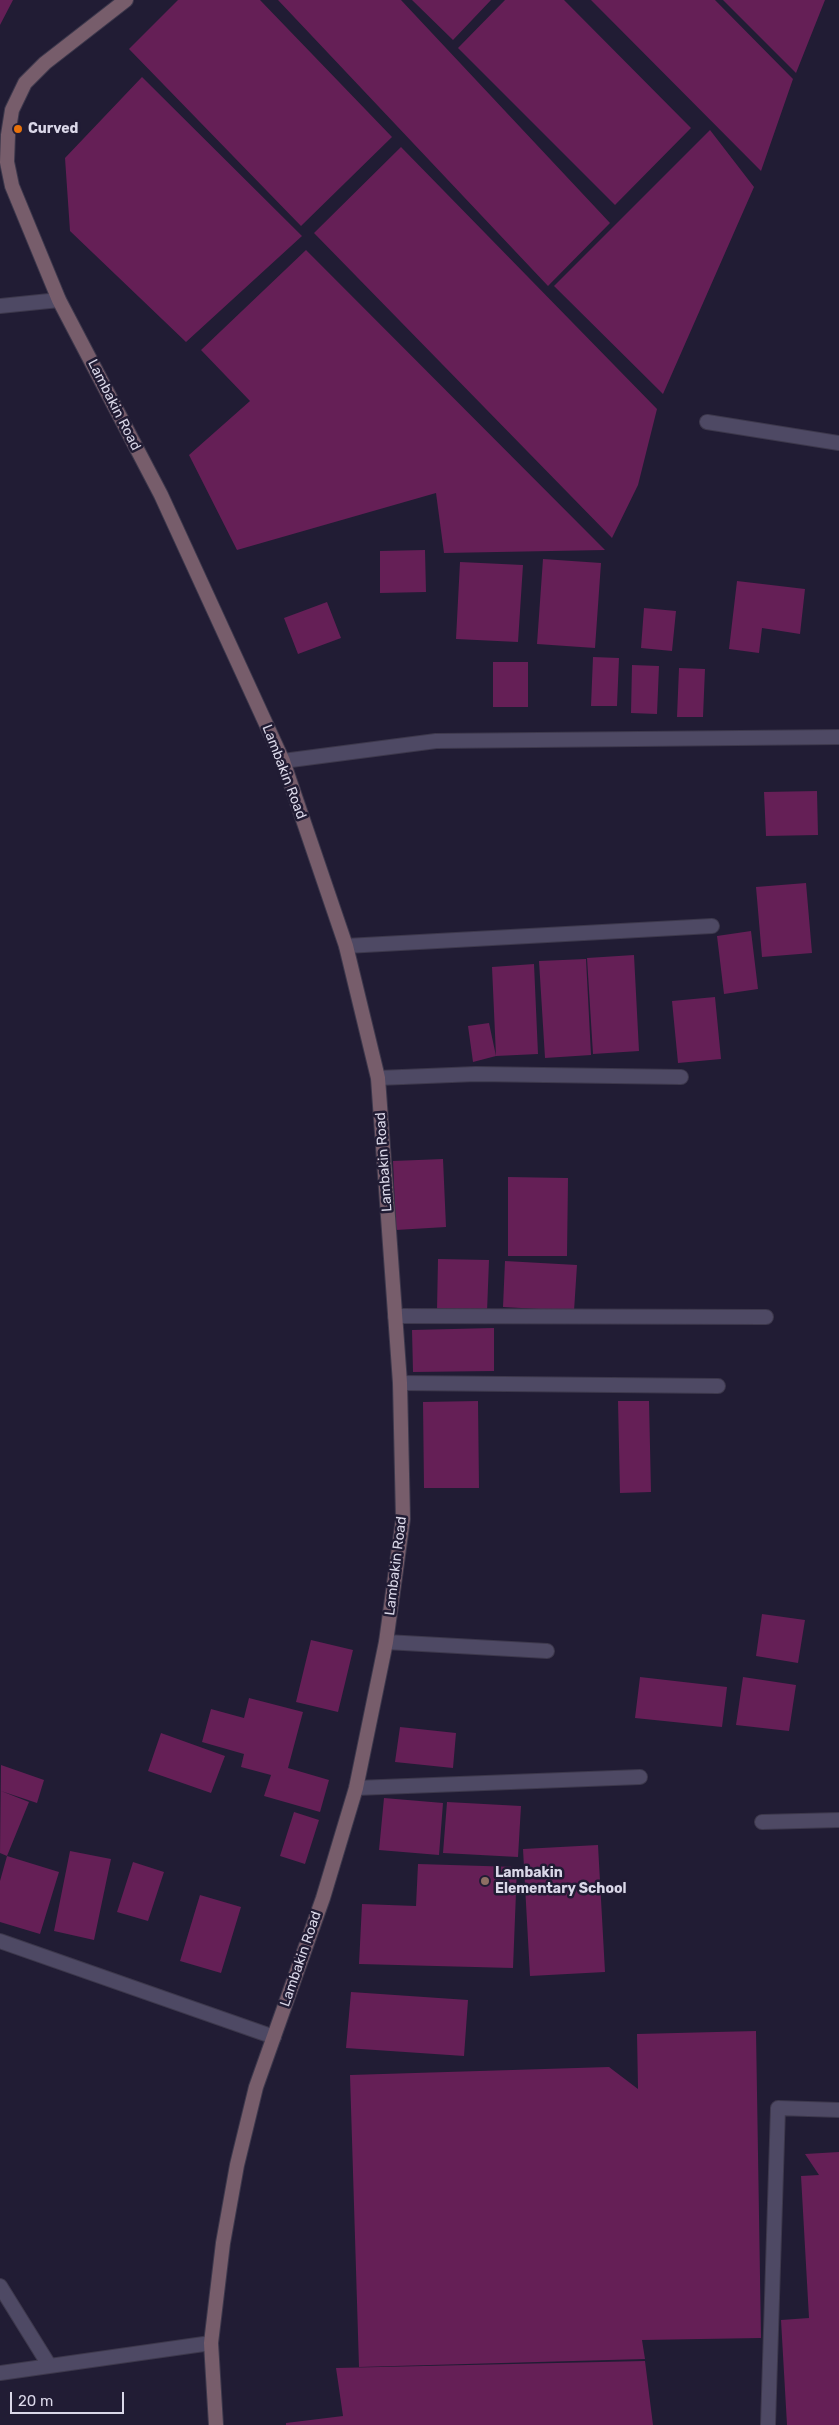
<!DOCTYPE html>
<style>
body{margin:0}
#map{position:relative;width:839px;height:2425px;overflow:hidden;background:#211c34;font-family:Rubik,sans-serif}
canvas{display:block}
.scale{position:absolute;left:10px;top:2392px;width:114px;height:22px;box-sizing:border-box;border:2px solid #dad7e8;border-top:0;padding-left:6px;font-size:15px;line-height:18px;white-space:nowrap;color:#dad7e8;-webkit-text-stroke:4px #211c34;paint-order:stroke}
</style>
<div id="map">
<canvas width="839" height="2425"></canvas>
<div class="scale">20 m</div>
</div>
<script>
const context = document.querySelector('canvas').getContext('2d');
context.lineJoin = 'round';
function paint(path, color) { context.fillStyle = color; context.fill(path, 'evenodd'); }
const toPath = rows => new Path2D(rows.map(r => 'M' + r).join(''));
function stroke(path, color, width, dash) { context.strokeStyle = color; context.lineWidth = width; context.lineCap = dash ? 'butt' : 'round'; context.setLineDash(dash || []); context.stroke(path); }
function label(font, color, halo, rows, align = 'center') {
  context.font = font + ' Rubik,sans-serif'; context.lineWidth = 5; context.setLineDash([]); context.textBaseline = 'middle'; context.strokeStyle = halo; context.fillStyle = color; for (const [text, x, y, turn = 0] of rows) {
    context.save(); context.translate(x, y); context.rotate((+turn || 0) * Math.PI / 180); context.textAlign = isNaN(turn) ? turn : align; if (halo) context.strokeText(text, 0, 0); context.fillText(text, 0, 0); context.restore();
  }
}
const building = toPath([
 [0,0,13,0,0,25],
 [178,0,260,0,392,137,301,226,129,49],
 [278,0,401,0,610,223,548,286],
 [412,0,491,0,453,40],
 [505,0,564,0,691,128,615,205,458,48],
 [591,0,715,0,793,79,761,171],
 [723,0,825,0,796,73],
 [142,77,302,236,186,342,70,231,65,158],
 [710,130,754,187,663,394,554,286],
 [401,147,657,409,638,485,612,538,314,233],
 [306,250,605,550,444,553,436,493,237,550,189,455,250,401,201,350],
 [425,550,426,592,380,593,380,551],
 [543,559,601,563,595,648,537,644],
 [460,562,523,565,518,642,456,639],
 [737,581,805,589,800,634,762,628,759,653,729,649],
 [327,602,341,638,298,654,284,618],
 [644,608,676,611,672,651,641,648],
 [593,657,619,658,617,706,591,706],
 [493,662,528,662,528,707,493,707],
 [632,665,659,666,657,714,631,713],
 [679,668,705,669,703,717,677,717],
 [817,791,818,835,766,836,764,792],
 [806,883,812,953,762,957,756,887],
 [751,931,758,989,724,994,717,936],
 [634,955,639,1051,593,1054,587,958],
 [586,959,591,1055,545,1058,539,961],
 [534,964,538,1054,496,1056,492,967],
 [715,997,721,1059,678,1063,672,1001],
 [489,1023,496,1056,473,1062,468,1026],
 [443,1159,446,1227,396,1230,393,1161],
 [508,1177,568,1178,567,1256,508,1256],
 [438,1259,489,1260,487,1312,437,1310],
 [505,1261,577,1265,574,1311,503,1307],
 [494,1328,494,1371,413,1372,412,1330],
 [478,1401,479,1488,424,1488,423,1402],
 [618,1401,649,1401,651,1492,620,1493],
 [762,1614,805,1620,798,1663,756,1656],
 [311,1640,353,1650,338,1712,296,1702],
 [640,1677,727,1687,722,1727,635,1718],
 [743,1677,796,1685,789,1731,736,1725],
 [249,1698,303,1712,288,1768,329,1780,320,1812,264,1796,271,1775,241,1767,244,1754,202,1742,211,1709,244,1718],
 [400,1727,456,1733,453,1768,395,1762],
 [161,1733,225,1756,211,1793,148,1771],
 [1,1765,44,1780,37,1803,1,1791,29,1802,7,1856,0,1853],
 [384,1798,443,1803,439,1855,379,1850],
 [447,1802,521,1806,518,1857,443,1853],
 [294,1812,319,1820,305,1864,280,1856],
 [598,1845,605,1972,530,1976,523,1849],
 [70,1851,111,1859,94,1940,54,1931],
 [7,1856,59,1872,40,1934,0,1922,0,1881],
 [133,1862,164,1872,148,1921,117,1912],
 [418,1864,517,1867,513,1968,359,1964,362,1904,416,1906],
 [200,1895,241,1907,221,1973,180,1961],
 [351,1992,468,2000,464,2056,346,2048],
 [756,2031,761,2338,642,2340,645,2359,359,2367,350,2075,609,2067,638,2089,637,2034],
 [839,2152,839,2425,787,2425,781,2320,809,2318,801,2176,819,2175,805,2154],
 [645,2361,653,2425,286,2425,286,2423,343,2416,336,2368]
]);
const service = toPath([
 [0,306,59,300],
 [707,422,839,443],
 [283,761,436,741,839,737],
 [386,1642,547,1651],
 [356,1788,640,1777],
 [762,1822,839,1820],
 [768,2425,778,2108,839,2110]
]);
const minor = toPath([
 [346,946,712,926],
 [378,1078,476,1074,681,1077],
 [395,1316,766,1317],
 [400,1383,718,1386],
 [0,1941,274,2037],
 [0,2286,49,2365],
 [0,2373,211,2343]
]);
const secondary = toPath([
 [126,0,45,63,25,83,12,110,8,135,7,162,12,186,59,300,161,495,283,761,346,946,378,1078,400,1383,403,1519,386,1642,356,1788,323,1898,256,2087,237,2165,223,2243,211,2343,216,2425]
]);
const markers = [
 [18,129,5,"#e8710a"],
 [485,1881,5,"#8d6e63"]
];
const poiNames = [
 ["Curved",28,129],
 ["Lambakin",495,1873],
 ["Elementary School",495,1889]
];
const streetNames = [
 ["Lambakin Road",114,405,63],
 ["Lambakin Road",284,772,69],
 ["Lambakin Road",384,1162,-94],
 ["Lambakin Road",396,1566,-83],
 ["Lambakin Road",301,1959,-71]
];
paint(building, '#651f56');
stroke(service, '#3d384c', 16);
stroke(minor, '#3d384c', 16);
stroke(secondary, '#3d384c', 16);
stroke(service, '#4e4964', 14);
stroke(minor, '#4e4964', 14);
stroke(secondary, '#775d6b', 14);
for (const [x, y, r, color] of markers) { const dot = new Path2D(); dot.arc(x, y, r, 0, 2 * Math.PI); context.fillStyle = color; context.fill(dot); stroke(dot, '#211c34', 2); }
label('bold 14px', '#dad7e8', '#211c34', poiNames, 'left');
label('14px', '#dad7e8', '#211c34', streetNames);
</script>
